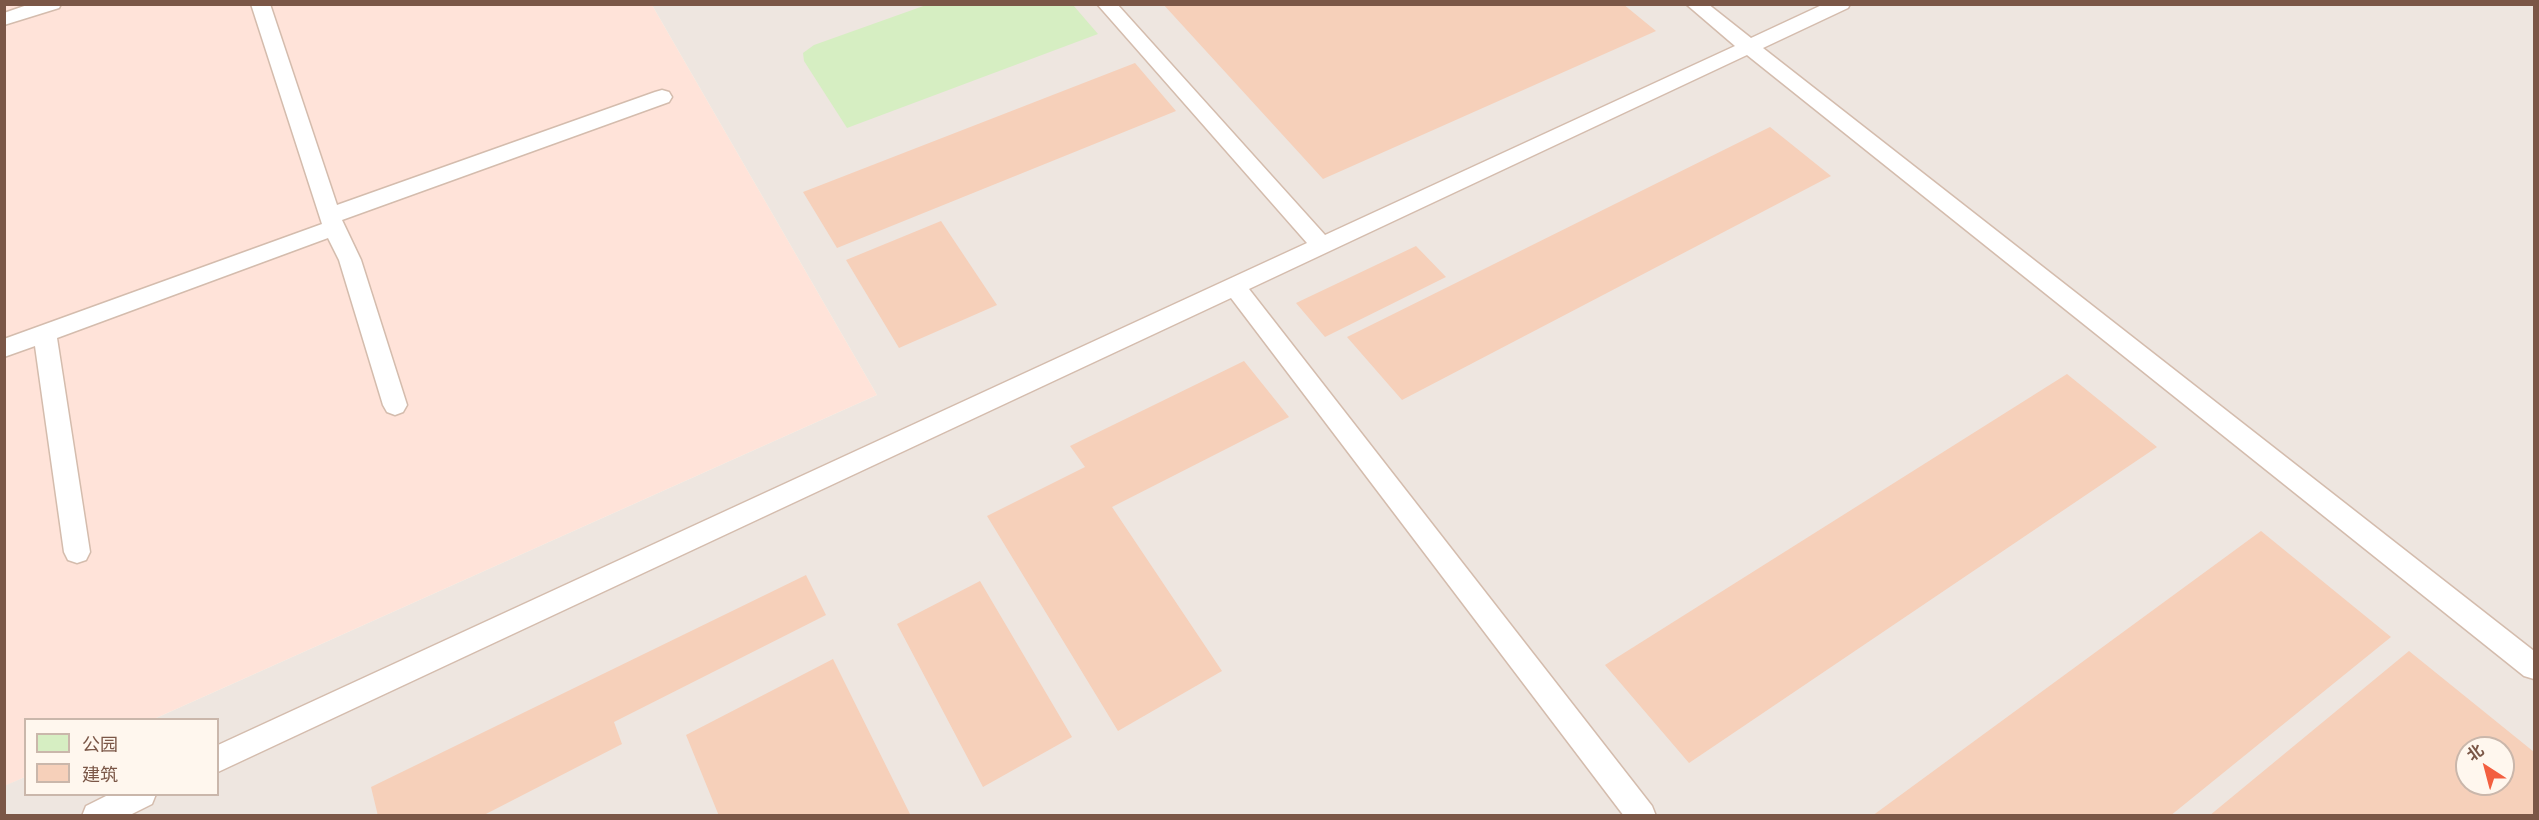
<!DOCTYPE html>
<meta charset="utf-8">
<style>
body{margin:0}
#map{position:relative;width:2539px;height:820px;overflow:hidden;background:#fef4e6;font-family:"DM Sans","Noto Sans SC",sans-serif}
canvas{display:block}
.frame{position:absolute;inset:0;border:6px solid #7b5747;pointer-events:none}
.legend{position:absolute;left:24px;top:718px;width:195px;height:78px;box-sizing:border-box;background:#fff7ee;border:2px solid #cab7ab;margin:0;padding:8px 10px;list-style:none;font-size:18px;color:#7b5747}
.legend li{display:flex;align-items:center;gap:12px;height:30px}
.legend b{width:30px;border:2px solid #cab7ab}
.north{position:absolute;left:2455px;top:736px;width:60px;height:60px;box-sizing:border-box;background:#fff7ee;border:2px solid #cab7ab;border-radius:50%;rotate:324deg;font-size:16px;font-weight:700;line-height:24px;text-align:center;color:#7b5747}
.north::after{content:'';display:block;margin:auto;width:21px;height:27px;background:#f35f40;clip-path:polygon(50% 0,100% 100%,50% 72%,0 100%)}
</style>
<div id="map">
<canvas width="2539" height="820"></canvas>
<div class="frame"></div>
<ul class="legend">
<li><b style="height:16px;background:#d6eec2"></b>公园</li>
<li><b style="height:16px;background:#f6d0ba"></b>建筑</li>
</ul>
<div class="north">北</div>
</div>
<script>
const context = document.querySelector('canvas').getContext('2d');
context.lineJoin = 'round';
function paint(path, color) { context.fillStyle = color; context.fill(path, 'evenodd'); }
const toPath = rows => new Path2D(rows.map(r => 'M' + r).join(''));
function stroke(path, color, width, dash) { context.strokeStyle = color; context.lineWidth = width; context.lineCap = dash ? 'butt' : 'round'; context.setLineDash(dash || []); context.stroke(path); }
const commercial = toPath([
 [4,5,652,5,877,395,154,719,26,720,25,777,5,786]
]);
const industrial = toPath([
 [652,5,2534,5,2534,815,5,816,4,786,25,777,26,794,218,794,218,720,154,719,877,395],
 [2467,748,2503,748,2503,784,2467,784]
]);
const green = toPath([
 [929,4,1073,5,1098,34,847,128,804,61,803,53,814,45]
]);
const building = toPath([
 [1163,4,1623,4,1656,31,1323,179],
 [1135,63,1176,111,837,248,803,192],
 [1770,127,1831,176,1402,400,1347,337],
 [941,221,997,305,899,348,846,260],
 [1416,246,1446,277,1325,337,1296,303],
 [1244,361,1289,417,1112,507,1222,671,1118,731,987,516,1085,467,1070,446],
 [2067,374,2157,447,1689,763,1605,665],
 [2261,531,2391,637,2170,816,1872,816],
 [806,575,826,615,614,722,622,744,482,816,378,816,371,787],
 [980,581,1072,737,983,787,897,624],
 [2409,651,2534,752,2534,816,2209,816],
 [2467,748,2503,748,2503,784,2467,784],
 [833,659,911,816,719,816,686,735]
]);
const lane = toPath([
 [30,4,61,4,59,8,4,25,4,13,30,4],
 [251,4,270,4,337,205,655,92,662,90,669,92,672,97,669,102,342,220,361,260,407,405,403,412,395,415,387,412,383,405,339,260,328,238,57,338,90,552,86,560,77,563,68,560,64,552,35,346,4,357,4,339,322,224,251,4],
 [1097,4,1117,4,1325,235,1735,46,1686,4,1708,4,1751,38,1824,4,1850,4,1848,8,1763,48,2534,651,2534,679,2524,676,1747,55,1249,289,1652,806,1656,816,1624,816,1231,298,218,772,218,745,1307,243,1097,4],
 [110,794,156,794,152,804,128,816,82,816,86,806,110,794]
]);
paint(commercial, '#ffe3d9');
paint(industrial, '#eee6e0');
paint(green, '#d6eec2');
paint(building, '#f6d0ba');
stroke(lane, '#d4bcad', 3);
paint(lane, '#fff');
</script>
